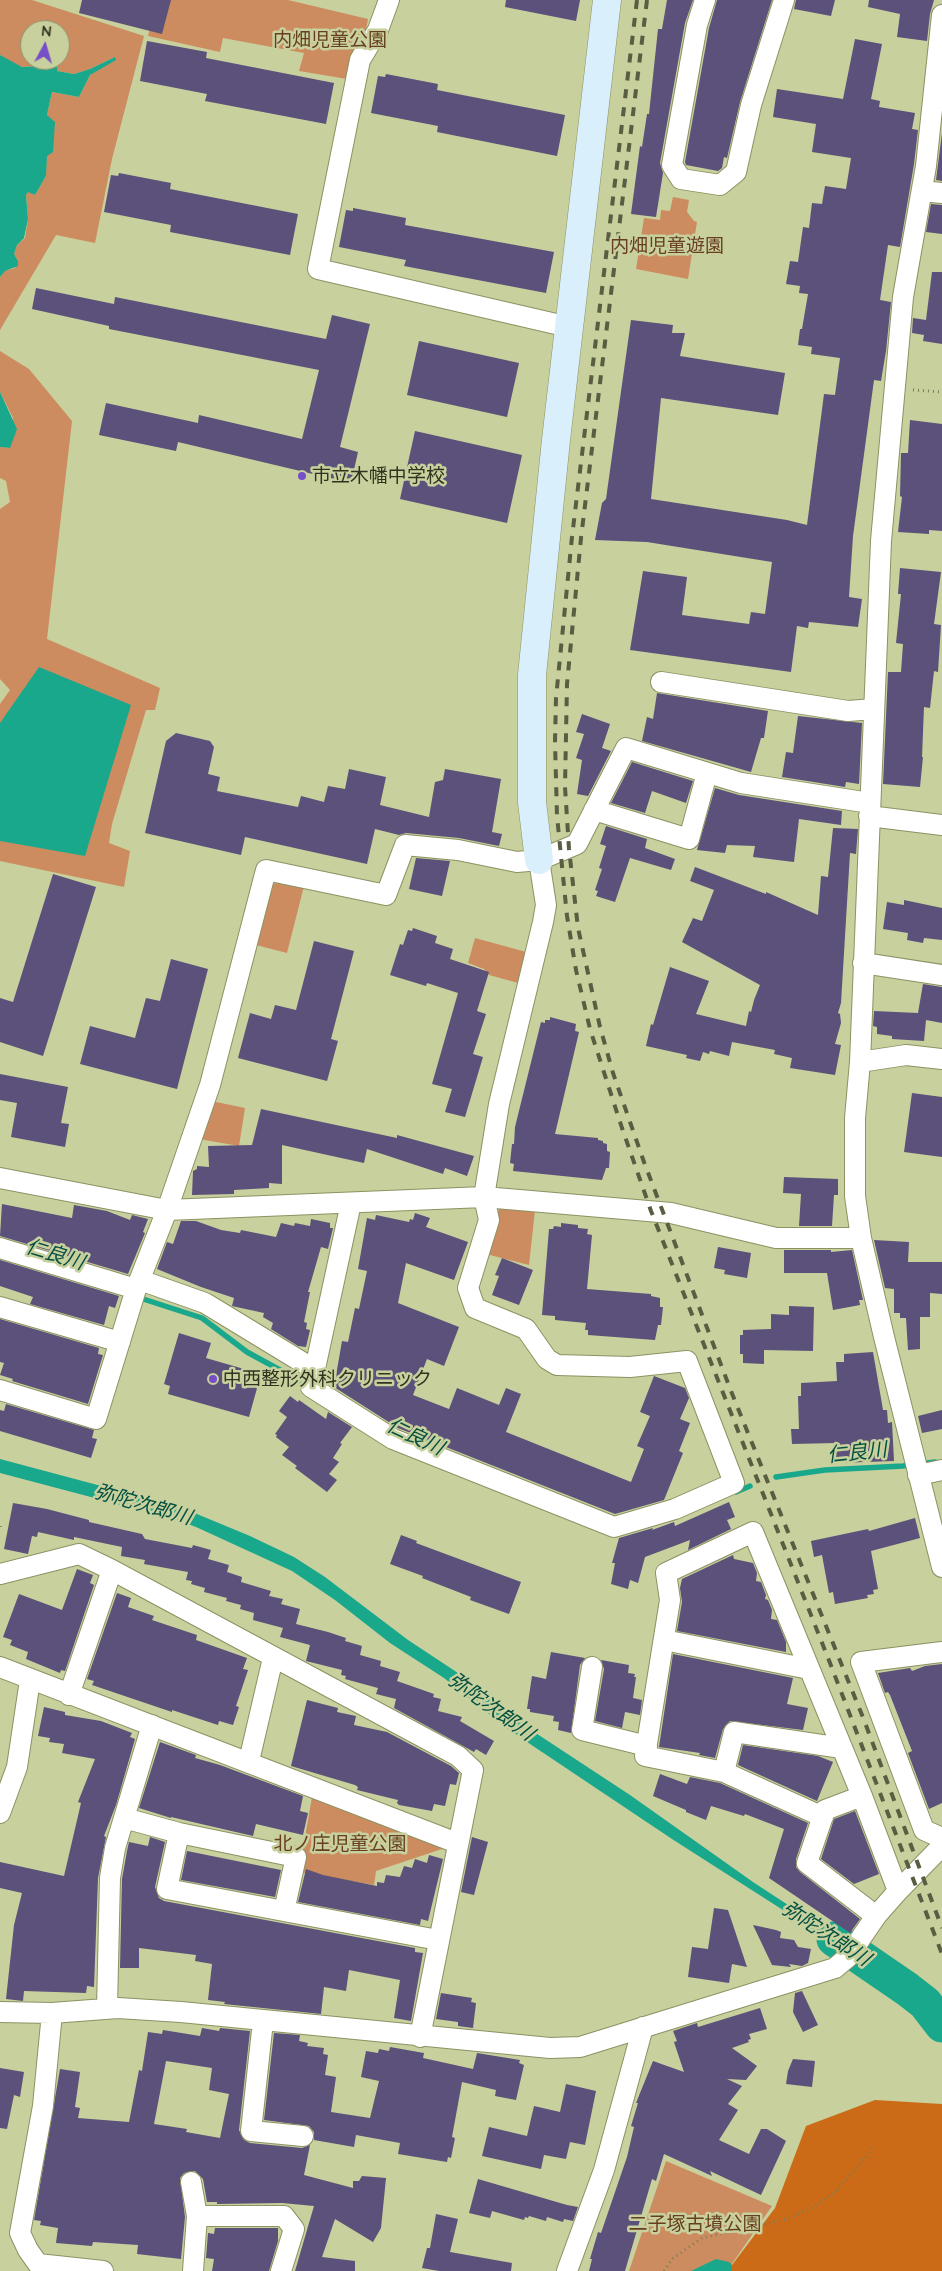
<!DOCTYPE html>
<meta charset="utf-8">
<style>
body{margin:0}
#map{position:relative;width:942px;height:2271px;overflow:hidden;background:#c8d09d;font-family:Mulish,sans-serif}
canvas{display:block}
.north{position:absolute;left:20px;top:20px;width:50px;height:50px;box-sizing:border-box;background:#c8d09d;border:1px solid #8b916b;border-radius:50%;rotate:6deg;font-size:14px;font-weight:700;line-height:20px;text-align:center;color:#30331f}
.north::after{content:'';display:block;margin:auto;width:18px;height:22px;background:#764ec7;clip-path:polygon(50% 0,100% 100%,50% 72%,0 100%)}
</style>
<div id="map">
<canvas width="942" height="2271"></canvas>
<div class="north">N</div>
</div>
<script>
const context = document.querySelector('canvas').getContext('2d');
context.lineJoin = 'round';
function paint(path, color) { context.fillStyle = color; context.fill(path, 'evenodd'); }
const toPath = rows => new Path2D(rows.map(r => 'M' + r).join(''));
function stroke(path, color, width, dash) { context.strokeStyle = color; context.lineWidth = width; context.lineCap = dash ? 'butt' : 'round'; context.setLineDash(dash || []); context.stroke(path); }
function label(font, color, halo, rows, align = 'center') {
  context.font = font + ' Mulish,"Noto Sans JP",sans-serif'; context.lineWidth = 5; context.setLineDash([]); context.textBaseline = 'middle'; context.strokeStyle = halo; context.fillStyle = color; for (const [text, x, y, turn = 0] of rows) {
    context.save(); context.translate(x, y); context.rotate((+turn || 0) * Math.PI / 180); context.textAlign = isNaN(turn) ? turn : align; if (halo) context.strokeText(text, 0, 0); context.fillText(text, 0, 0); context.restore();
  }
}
const green = toPath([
 [0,0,32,0,144,36,112,159,95,243,56,235,0,330,0,277,4,271,15,268,18,261,14,254,17,245,25,238,28,219,26,195,28,191,35,195,46,176,47,115,52,92,79,97,90,75,115,57,90,69,74,74,57,71,51,60,60,60,60,30,30,30,30,60,51,60,43,66,22,67,8,61,0,55],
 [157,0,288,0,368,19,364,40,347,79,299,71,304,53,223,38,220,52,148,36],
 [673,197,689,200,687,212,694,221,697,222,688,279,636,269,644,218,660,220,661,210,670,211],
 [0,351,29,369,72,421,47,639,160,688,155,710,146,710,112,824,109,843,130,851,124,887,0,861,0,704,10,690,0,679,0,509,10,502,6,481,0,478,0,447,10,448,13,418,0,392],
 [280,880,304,886,287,953,252,944,268,888],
 [475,938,530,953,522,984,489,975,484,969,468,963],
 [216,1102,245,1108,239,1146,199,1139,208,1107],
 [503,1205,535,1210,529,1265,486,1254,495,1215],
 [312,1797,445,1848,376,1871,374,1885,299,1872],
 [666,2161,772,2206,727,2271,629,2271]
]);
const forest = toPath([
 [875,2100,942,2104,942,2271,732,2271,732,2265,775,2208,806,2126]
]);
const water = toPath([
 [0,55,22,67,43,66,51,60,57,63,57,71,74,74,90,69,115,57,116,60,90,75,79,97,52,92,47,115,55,122,53,152,47,156,46,176,35,195,28,192,26,195,28,219,24,238,17,245,14,254,18,261,18,266,5,271,0,277],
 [0,392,17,429,10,448,0,447],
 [39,667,131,705,85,856,0,841,0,723],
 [0,1459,180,1507,250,1536,294,1557,325,1577,408,1640,464,1677,525,1726,630,1795,753,1882,875,1962,872,1967,672,1839,533,1746,504,1726,444,1678,390,1643,335,1600,292,1571,196,1527,174,1519,0,1473],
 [716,2259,729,2262,732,2265,732,2271,691,2271]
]);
const stream = toPath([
 [137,1297,202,1318,247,1352,291,1376,308,1388],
 [776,1477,825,1470,903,1466,935,1462],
 [736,1492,750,1486]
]);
const river = toPath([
 [834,1939,907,1989,925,2003,942,2025]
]);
const building = toPath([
 [82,0,171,0,162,34,79,13],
 [506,0,580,0,576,21,505,7],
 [667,0,693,0,685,23,660,163,663,173,656,217,631,214,640,146,642,147,647,114,649,114,658,29,662,29],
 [717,0,772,0,740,102,727,158,724,157,722,168,718,171,686,165,685,162,709,28],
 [796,0,835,0,831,16,794,9],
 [869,0,934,0,930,14,927,41,897,37,900,14,868,7],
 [855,39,882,44,871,99,880,101,879,107,915,113,912,129,918,130,914,164,900,247,888,245,880,300,891,302,886,351,881,381,874,380,853,536,849,597,862,599,858,627,809,622,808,628,797,626,791,672,630,650,643,571,687,577,682,615,749,624,751,612,765,614,772,562,647,542,595,540,602,503,606,499,631,320,673,325,672,333,685,333,680,356,785,373,778,415,661,398,651,499,787,520,807,525,824,394,835,395,840,358,811,354,812,347,798,345,800,329,802,329,808,294,799,293,800,286,786,284,790,261,798,262,803,227,809,228,812,203,822,204,825,186,846,189,851,158,812,152,816,124,773,117,777,89,843,99],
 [147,41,207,52,206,58,334,83,326,124,205,101,207,94,140,81],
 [386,74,438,84,437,90,565,115,557,156,437,132,438,126,371,113,378,76,385,77],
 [942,133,942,181,936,180],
 [119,173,171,183,170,189,298,214,290,255,170,232,171,225,104,212,111,175,118,176],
 [931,204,942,205,942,234,926,232],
 [353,208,406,218,405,225,554,252,546,293,404,266,406,260,339,247,346,210,353,211],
 [932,272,942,272,942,344,923,341,924,335,912,333,913,318,926,320],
 [36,288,114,304,115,297,326,339,332,315,370,324,340,447,358,452,351,483,178,442,176,451,99,435,106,403,198,423,199,415,302,439,319,370,109,329,109,326,32,309],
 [419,341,519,363,507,417,407,395],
 [910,420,942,424,942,531,929,530,929,534,898,532,902,497,900,496,901,453,908,453],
 [415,431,522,455,507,523,400,499],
 [900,568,941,572,934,624,941,625,938,672,934,671,930,708,924,707,922,757,923,757,920,787,883,784,888,672,901,672,903,644,896,643,901,594,898,594],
 [657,693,768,711,764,738,761,738,751,772,642,741,647,717,653,719],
 [582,714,610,724,602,748,611,751,588,796,577,794,582,760,576,758,584,734,576,732],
 [798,716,862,723,859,784,846,782,845,787,782,777,786,752,793,753],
 [176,733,210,741,214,747,208,774,220,777,217,791,298,807,301,796,324,802,328,786,345,789,349,769,386,777,380,805,429,817,435,782,443,780,445,769,501,779,492,832,502,834,499,846,459,838,406,833,399,835,375,829,367,864,245,837,241,855,145,833,166,741],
 [632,762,693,781,686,803,652,791,645,813,611,803],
 [715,788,739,795,842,811,841,825,799,819,794,862,753,857,755,846,727,845,725,853,697,850],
 [606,826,647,839,645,848,675,859,671,870,630,858,615,902,596,896,598,891,595,890,602,869,599,868,606,846,600,844],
 [833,828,858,829,856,854,850,853,841,1003,838,1013,840,1014,841,1023,835,1044,841,1045,835,1075,790,1068,792,1058,774,1054,775,1050,732,1042,729,1056,710,1051,709,1054,703,1052,700,1061,686,1058,687,1055,646,1046,651,1024,653,1025,670,967,709,981,696,1014,746,1026,749,1011,751,1012,754,1000,760,985,682,942,693,918,702,921,714,890,690,881,695,867,766,894,766,892,818,915,821,876,828,877],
 [416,858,450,861,442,896,409,889],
 [53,874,96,887,43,1056,0,1042,0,998,13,1002],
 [904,900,942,908,942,940,924,938,923,943,907,940,908,933,883,929,887,902,904,905],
 [413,928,437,936,435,943,453,949,450,959,489,972,477,1011,486,1014,473,1054,483,1057,465,1117,445,1112,452,1089,432,1084,458,993,427,983,426,986,390,975,400,944,403,945,408,930,412,931],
 [314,941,354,951,331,1039,338,1041,327,1081,238,1058,250,1013,271,1019,275,1005,296,1010],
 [171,959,208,969,177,1089,80,1064,90,1026,135,1038,146,998,160,1001],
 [923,984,942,987,942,1023,926,1020,924,1041,892,1039,892,1036,877,1034,877,1027,873,1026,874,1011,918,1013],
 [550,1017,576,1024,575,1031,579,1032,555,1134,598,1138,598,1140,603,1141,603,1143,607,1144,607,1151,610,1152,609,1168,606,1168,602,1180,513,1171,514,1164,510,1163,512,1144,514,1144,515,1127,541,1022,545,1023,545,1020,550,1020],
 [0,1074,68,1087,61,1123,69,1124,65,1147,11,1137,17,1103,0,1100],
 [912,1093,942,1097,942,1157,904,1152],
 [261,1109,397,1138,397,1135,474,1156,467,1176,445,1168,443,1174,367,1149,364,1163,282,1145,282,1184,269,1183,269,1188,234,1190,234,1194,192,1195,193,1171,197,1169,197,1166,209,1167,208,1146,252,1145],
 [784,1177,838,1179,838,1195,834,1195,832,1226,799,1226,801,1194,783,1193],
 [2,1204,72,1218,74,1205,107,1211,130,1220,132,1215,148,1219,143,1232,145,1233,128,1274,0,1236],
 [415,1213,430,1218,426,1227,468,1242,454,1280,406,1263,398,1303,459,1327,444,1366,427,1359,413,1395,449,1409,457,1388,499,1405,506,1388,521,1394,506,1432,631,1482,644,1449,637,1446,650,1416,640,1412,654,1376,685,1388,689,1398,680,1419,690,1423,679,1451,683,1453,664,1500,615,1514,398,1428,334,1387,342,1341,348,1342,355,1308,359,1309,367,1271,358,1269,367,1218,375,1220,376,1215,409,1222,410,1219,413,1220],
 [311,1219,330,1223,330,1228,333,1228,328,1249,321,1247,308,1292,310,1292,304,1322,307,1323,306,1329,310,1330,306,1347,298,1346,271,1329,273,1323,263,1317,264,1313,232,1306,234,1298,201,1287,157,1269,167,1242,173,1244,181,1221,196,1221,221,1230,240,1233,241,1230,276,1237,281,1223,294,1226,295,1223,310,1226],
 [561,1223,578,1225,578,1228,588,1229,587,1234,592,1235,587,1289,651,1294,651,1296,660,1298,660,1307,663,1307,661,1325,658,1325,655,1340,588,1335,588,1330,585,1330,586,1323,555,1320,555,1316,542,1315,549,1229,553,1229,554,1226,561,1227],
 [874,1240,909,1242,908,1262,942,1262,942,1294,930,1293,930,1317,920,1317,920,1349,908,1350,906,1318,900,1318,900,1313,894,1313,894,1289,885,1288],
 [718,1247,751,1253,747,1278,724,1274,725,1270,714,1268],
 [784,1250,831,1250,831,1252,852,1250,863,1300,859,1300,860,1305,833,1310,827,1273,784,1273],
 [502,1258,533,1270,519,1305,492,1295,499,1276,495,1275],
 [0,1260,119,1296,115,1308,109,1306,104,1325,30,1304,33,1297,0,1286],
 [789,1306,814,1307,813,1351,764,1350,764,1364,743,1363,743,1354,740,1354,740,1335,743,1335,743,1330,771,1329,771,1314,789,1315],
 [0,1319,99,1348,98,1354,103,1355,88,1404,12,1381,13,1379,0,1375,4,1363,0,1362],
 [179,1333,211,1343,206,1358,261,1374,249,1417,168,1394,170,1386,164,1384],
 [873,1352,883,1410,887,1410,888,1423,892,1422,894,1461,836,1463,836,1443,792,1444,791,1429,799,1429,798,1396,801,1396,801,1383,837,1381,836,1362,844,1362,844,1354],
 [290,1396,298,1402,299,1400,326,1419,328,1412,352,1427,340,1443,342,1444,333,1458,339,1462,329,1474,337,1480,327,1492,295,1468,297,1466,282,1455,289,1447,276,1437,277,1435,275,1434,287,1417,279,1411],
 [6,1404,94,1430,92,1438,97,1439,91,1458,0,1431,0,1410,4,1411],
 [942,1410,942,1429,922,1433,918,1416],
 [729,1502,735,1517,727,1520,731,1529,688,1550,690,1540,645,1557,638,1583,630,1580,628,1589,611,1584,615,1563,612,1563,619,1538,653,1528,652,1530,674,1522,675,1526],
 [13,1503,47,1509,89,1520,89,1522,142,1534,145,1539,192,1548,193,1545,211,1550,208,1559,229,1565,227,1572,242,1577,241,1582,271,1591,269,1596,283,1599,281,1604,300,1609,296,1624,328,1632,346,1638,345,1641,362,1646,360,1655,381,1661,380,1666,400,1672,397,1681,434,1694,433,1697,441,1699,438,1711,462,1717,460,1721,494,1741,486,1755,476,1749,474,1752,394,1708,396,1699,376,1694,378,1688,345,1679,346,1676,341,1675,342,1670,306,1661,310,1645,280,1637,283,1628,253,1620,254,1613,240,1609,241,1605,226,1601,227,1598,204,1592,205,1588,191,1584,192,1581,186,1580,188,1572,144,1564,145,1560,121,1556,122,1547,74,1537,74,1540,38,1532,37,1537,32,1536,28,1554,4,1549],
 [915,1518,920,1538,871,1551,878,1589,873,1590,874,1594,867,1595,868,1598,835,1604,833,1592,829,1593,822,1555,814,1557,811,1541,868,1529,869,1531],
 [401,1535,417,1541,416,1543,521,1582,509,1614,470,1600,471,1597,422,1578,423,1576,390,1564],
 [733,1555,734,1559,753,1563,757,1573,756,1581,761,1582,766,1595,765,1599,768,1600,772,1610,771,1619,777,1620,786,1642,786,1652,677,1631,682,1602,680,1588,682,1579],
 [77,1569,93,1575,90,1583,94,1585,65,1671,61,1670,60,1673,26,1659,28,1652,10,1645,12,1640,3,1637,19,1594,62,1610],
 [117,1593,131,1598,128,1607,154,1616,152,1620,197,1635,196,1640,247,1658,243,1669,248,1670,236,1706,239,1707,233,1725,219,1721,218,1725,172,1710,172,1712,92,1685,94,1681,87,1679],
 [551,1652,585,1658,580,1665,571,1733,558,1730,559,1722,553,1721,554,1716,530,1712,530,1709,527,1709,532,1676,546,1679],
 [673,1654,793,1678,787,1704,808,1708,803,1730,730,1721,723,1729,715,1758,699,1755,700,1753,659,1747],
 [601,1660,629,1665,628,1673,635,1674,634,1677,636,1677,633,1698,642,1700,640,1715,625,1712,622,1728,595,1721,604,1669],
 [942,1664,942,1803,929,1809,908,1753,912,1751,890,1695,888,1692,885,1693,878,1673,910,1668,912,1671,925,1666],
 [307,1700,338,1708,337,1712,356,1716,354,1725,387,1732,451,1766,459,1773,456,1785,450,1784,445,1806,434,1804,432,1811,399,1805,397,1803,398,1800,357,1790,358,1787,355,1785,291,1766],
 [44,1707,65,1712,65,1715,101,1721,132,1733,130,1737,135,1739,116,1805,104,1836,106,1837,98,1878,94,1987,87,1986,86,1993,24,1991,23,2001,6,1999,14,1925,22,1893,0,1888,0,1862,64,1876,81,1803,78,1802,95,1759,62,1753,64,1744,49,1742,50,1738,38,1736],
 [160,1742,196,1755,195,1758,220,1765,303,1796,300,1811,308,1813,303,1835,256,1824,253,1836,171,1817,171,1818,139,1808],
 [743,1745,818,1756,833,1762,817,1801,738,1765],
 [660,1774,687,1784,690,1777,720,1783,808,1823,796,1859,796,1867,800,1872,860,1919,850,1933,769,1878,784,1829,745,1814,744,1816,711,1806,706,1820,686,1812,686,1810,653,1796],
 [855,1811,879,1874,854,1884,821,1859,834,1819],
 [150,1837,165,1842,155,1887,159,1898,164,1901,415,1948,415,1952,423,1953,411,2021,394,2018,400,1980,349,1970,346,1991,324,1987,321,2014,224,2004,225,2002,208,2000,212,1964,195,1961,196,1955,139,1948,139,1968,120,1968,122,1879,127,1851,129,1842,148,1846],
 [472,1837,488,1842,474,1895,461,1892],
 [187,1851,281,1870,275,1897,181,1880],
 [429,1855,443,1859,428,1921,421,1919,420,1925,298,1902,306,1869,323,1875,377,1886,377,1882,384,1883,386,1875,400,1877,404,1866,412,1868,415,1859,427,1863],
 [714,1908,728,1910,747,1967,732,1964,729,1983,688,1977,692,1947,708,1949],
 [753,1925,776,1930,781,1932,780,1938,794,1940,798,1947,811,1949,808,1963,802,1966,789,1964,791,1967,772,1965],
 [802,1991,818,2025,803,2032,793,2012,795,1993],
 [441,1993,472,1998,471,2002,476,2003,473,2028,458,2026,458,2022,436,2019],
 [760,2008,767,2029,749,2034,751,2039,748,2040,749,2042,732,2048,757,2066,746,2080,727,2079,742,2086,728,2104,738,2110,719,2140,749,2154,761,2129,767,2129,786,2141,761,2195,710,2171,712,2176,664,2154,656,2181,652,2179,625,2271,589,2271,592,2259,590,2259,598,2232,601,2233,627,2157,634,2127,631,2126,638,2103,636,2103,653,2061,684,2072,674,2042,677,2041,673,2031,697,2023,698,2027],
 [202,2028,219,2031,220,2028,250,2031,239,2130,244,2140,250,2143,302,2148,310,2145,304,2175,353,2188,353,2181,359,2181,362,2176,386,2178,381,2228,373,2242,335,2219,322,2257,355,2261,355,2271,295,2271,314,2206,282,2203,217,2204,217,2202,207,2202,203,2179,195,2171,184,2173,180,2178,185,2217,181,2259,137,2254,138,2245,93,2242,92,2246,56,2243,58,2228,40,2225,41,2221,34,2220,60,2069,80,2072,75,2107,80,2108,78,2118,129,2122,139,2070,142,2071,148,2032,162,2034,163,2030,200,2036],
 [166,2061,212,2068,209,2090,229,2094,220,2138,186,2132,187,2129,154,2124],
 [274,2033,300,2035,299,2041,308,2043,307,2046,324,2048,323,2054,328,2055,325,2075,336,2077,331,2112,370,2118,379,2081,361,2077,366,2051,378,2053,379,2049,389,2051,390,2047,424,2053,423,2058,473,2069,477,2053,520,2060,519,2063,524,2065,516,2100,495,2096,496,2090,462,2082,452,2137,455,2138,451,2158,448,2157,447,2162,398,2154,400,2143,356,2135,354,2147,314,2140,314,2132,309,2126,264,2120],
 [793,2059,815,2061,812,2087,786,2084,788,2071],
 [0,2068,24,2072,20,2097,14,2095,7,2129,0,2128],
 [566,2084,596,2091,585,2145,570,2142,566,2159,544,2155,541,2169,482,2156,489,2127,527,2136,534,2106,560,2112],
 [478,2179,567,2205,578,2207,573,2221,564,2219,563,2222,547,2217,546,2221,529,2216,528,2218,525,2217,524,2220,492,2211,490,2218,469,2213],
 [436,2214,458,2219,450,2252,512,2263,511,2271,439,2271,422,2268,427,2248,430,2248],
 [215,2228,278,2228,278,2241,269,2271,212,2271,214,2259,206,2258,208,2233,214,2234]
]);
const path = toPath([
 [913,390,942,392],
 [0,1526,0,1530],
 [664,2271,672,2259,702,2238,787,2219,809,2209,837,2190,866,2157,872,2146]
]);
const street = toPath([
 [389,0,378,30,360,60,318,269,569,327],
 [705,0,697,25,672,165,681,179,720,185,736,172,751,105,784,0],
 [942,15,926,166,903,297,881,541,860,1062,855,1118,855,1196,861,1238,884,1337,942,1567],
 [922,191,942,193],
 [661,682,848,711,874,709],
 [594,810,689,839,707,773],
 [869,816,942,825],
 [863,963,942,975],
 [860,1062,906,1055,942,1059],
 [0,1178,167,1210,484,1197,671,1213,776,1238,861,1238],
 [351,1203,311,1387,393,1439,614,1527,675,1509,734,1483,687,1361,630,1367,557,1365,547,1359,526,1329,475,1308,468,1288,489,1220,484,1197,499,1104,543,922,546,905,539,860],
 [0,1248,136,1289],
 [140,1280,205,1303,315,1370],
 [0,1307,120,1342],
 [0,1390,96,1419,136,1289,167,1210,210,1085,266,870,386,895,405,845,458,850,517,862,539,860,577,844,626,748,741,783,870,803],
 [918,1475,942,1470],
 [0,1574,79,1554,112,1570,458,1756,473,1770,420,2037],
 [664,1640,809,1669],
 [942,1652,861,1662,924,1830,942,1838],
 [0,1667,457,1843],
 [592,1667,582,1730,647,1746],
 [69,1695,112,1570],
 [249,1761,273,1658],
 [724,1772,734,1732,842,1748],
 [862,1796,825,1810,807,1863,876,1916],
 [0,1813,17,1767,30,1680],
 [823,1817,724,1772,645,1756,670,1600,666,1573,753,1532,862,1796,898,1891],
 [124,1818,179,1833,296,1857,284,1911],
 [179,1833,167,1889,438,1940],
 [107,2008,110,1878,115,1848,152,1725],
 [0,2012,52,2013,118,2008,181,2012,550,2048,580,2047,835,1968,848,1957,876,1916,898,1891,942,1846],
 [52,2013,43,2106,20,2233,28,2250,38,2264,103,2271],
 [263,2021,251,2131,303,2136],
 [191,2182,197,2216],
 [193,2271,197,2216,284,2216,294,2229,281,2271],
 [567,2271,604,2170,643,2027]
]);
const secondary = toPath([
 [539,860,532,802,532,675,556,440,607,0]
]);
const rail = toPath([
 [637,0,572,537,556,698,555,742,557,816,567,916,576,970,590,1029,622,1128,651,1211,830,1663,942,1954],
 [647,0,581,538,567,684,565,787,569,849,578,928,600,1027,613,1073,644,1162,731,1391,864,1720,942,1928]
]);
const markers = [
 [302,476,5,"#764ec7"],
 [213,1379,5,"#764ec7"]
];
const parkNames = [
 ["内畑児童公園",330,40],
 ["内畑児童遊園",667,246],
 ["北ノ庄児童公園",340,1844],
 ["二子塚古墳公園",695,2224]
];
const poiNames = [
 ["市立木幡中学校",312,476],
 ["中西整形外科クリニック",223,1379]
];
const waterNames = [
 ["仁良川",55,1255,17],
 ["仁良川",415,1437,25],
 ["仁良川",857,1453,-6],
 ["弥陀次郎川",143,1505,16],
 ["弥陀次郎川",491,1707,36],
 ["弥陀次郎川",826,1934,33]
];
paint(green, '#cd8c5f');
paint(forest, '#cb6b17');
paint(water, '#1aa88c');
stroke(stream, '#1aa88c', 5.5);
stroke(river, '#1aa88c', 35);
paint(building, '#5b517a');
stroke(street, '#8c9262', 22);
stroke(secondary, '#8c9262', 29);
stroke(path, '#787d5b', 3, [1, 4]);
stroke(street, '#fff', 20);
stroke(secondary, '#d9effc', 28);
stroke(rail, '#595d41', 4, [9, 9]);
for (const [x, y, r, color] of markers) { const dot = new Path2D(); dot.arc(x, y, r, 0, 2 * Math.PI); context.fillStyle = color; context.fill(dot); stroke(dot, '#c8d09d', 2); }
label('19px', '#673e21', '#c8d09d', parkNames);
label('19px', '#30331f', '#c8d09d', poiNames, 'left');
label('italic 20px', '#045041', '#c8d09d', waterNames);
</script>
